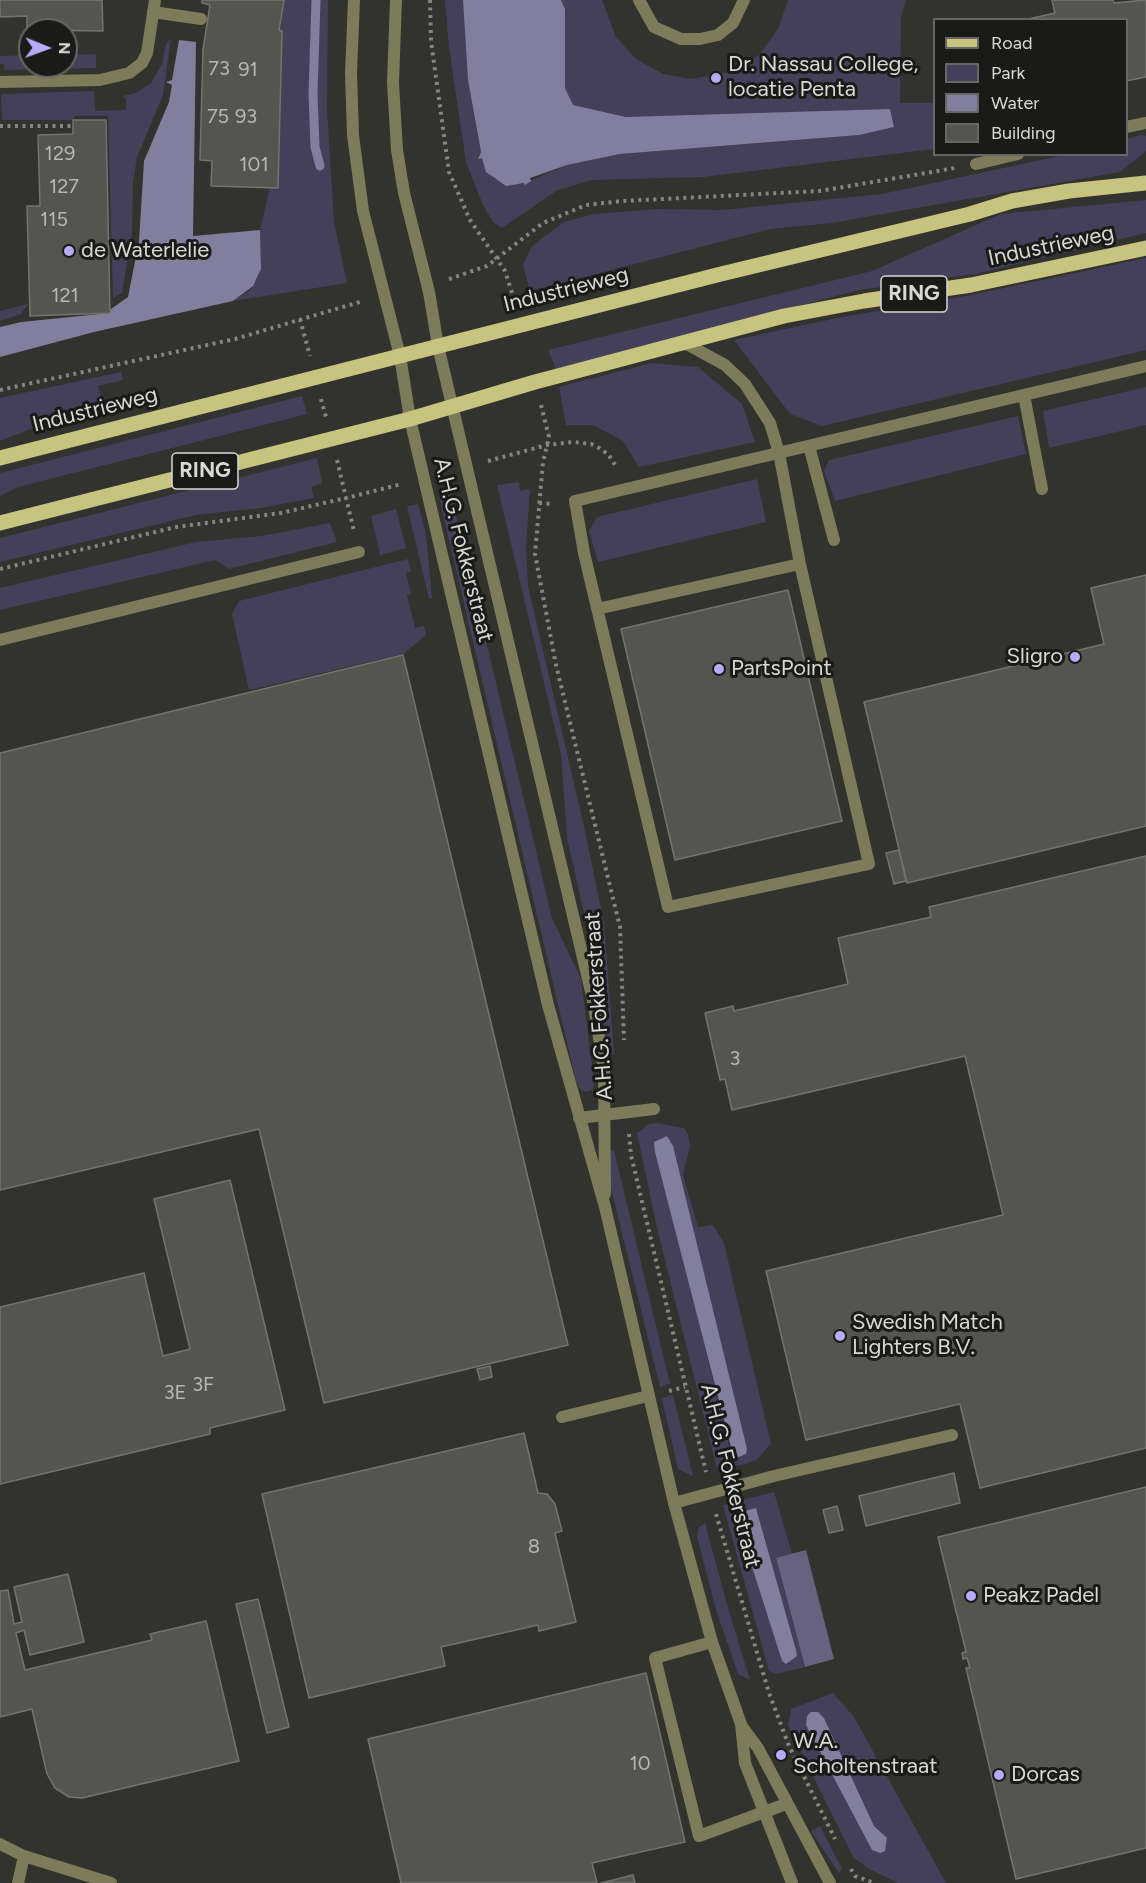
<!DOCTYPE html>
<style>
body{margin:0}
#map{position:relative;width:1146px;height:1883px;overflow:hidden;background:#32322e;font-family:Figtree,sans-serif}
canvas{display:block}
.legend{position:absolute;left:933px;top:18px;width:195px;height:138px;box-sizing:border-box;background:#1a1a18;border:2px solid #666664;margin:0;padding:8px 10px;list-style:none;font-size:18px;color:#d8d8d6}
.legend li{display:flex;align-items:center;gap:12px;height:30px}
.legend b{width:30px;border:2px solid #666664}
.north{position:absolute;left:18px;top:18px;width:60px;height:60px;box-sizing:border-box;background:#1a1a18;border:2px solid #666664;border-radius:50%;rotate:91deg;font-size:16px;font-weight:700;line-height:24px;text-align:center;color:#d8d8d6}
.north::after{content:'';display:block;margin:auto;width:21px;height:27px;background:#b7abf8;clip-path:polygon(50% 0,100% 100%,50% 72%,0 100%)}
</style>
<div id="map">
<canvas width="1146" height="1883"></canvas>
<ul class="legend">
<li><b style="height:8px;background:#c6c47e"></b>Road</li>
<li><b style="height:16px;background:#44405a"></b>Park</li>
<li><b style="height:16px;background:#827e9d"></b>Water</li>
<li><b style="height:16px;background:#555550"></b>Building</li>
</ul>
<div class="north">N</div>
</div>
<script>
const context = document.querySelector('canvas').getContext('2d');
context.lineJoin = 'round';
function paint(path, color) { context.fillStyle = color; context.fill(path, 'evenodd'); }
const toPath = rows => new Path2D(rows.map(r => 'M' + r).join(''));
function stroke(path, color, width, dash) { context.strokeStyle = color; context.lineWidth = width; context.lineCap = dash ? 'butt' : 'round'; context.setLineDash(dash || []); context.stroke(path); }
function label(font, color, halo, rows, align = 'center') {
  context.font = font + ' Figtree,sans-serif'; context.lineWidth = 6; context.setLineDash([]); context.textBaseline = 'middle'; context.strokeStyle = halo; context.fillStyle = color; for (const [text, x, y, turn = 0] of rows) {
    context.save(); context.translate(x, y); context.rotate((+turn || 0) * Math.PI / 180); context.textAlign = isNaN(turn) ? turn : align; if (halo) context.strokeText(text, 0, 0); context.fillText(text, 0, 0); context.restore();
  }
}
const green = toPath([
 [284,0,328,0,327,109,334,222,347,283,233,301,250,290,261,269,260,230,270,187,278,187,282,32,279,30],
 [445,0,463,0,468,80,481,152,478,157,482,158,493,178,506,184,522,184,567,165,620,154,859,135,626,117,573,105,565,88,565,9,561,0,602,0,616,37,636,59,663,74,692,79,735,71,760,54,778,29,788,0,906,0,901,17,900,103,934,103,934,149,703,177,591,180,556,191,502,228,493,222,483,205,466,162,449,47],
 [171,38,163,95,137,157,133,183,132,233,122,293,113,298,108,116,74,116,74,120,2,120,1,94,94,91,95,111,126,110,126,98,123,96,136,93,151,83,162,64,166,44],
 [96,54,96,68,4,70,4,64,0,64,0,56,30,55,30,66,66,66,66,55],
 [1140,135,1146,136,1146,151,1120,172,832,223,770,229,530,291,523,265,532,246,564,222,594,214,658,209,722,210,882,194,1064,155,1126,154,1127,139],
 [1146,200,1146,233,975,274,859,290,556,369,548,350,872,271,1001,214],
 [1146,258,1146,350,822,426,790,414,734,340,842,317,966,296],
 [28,304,21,314,0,321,0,311],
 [652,363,698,367,742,404,755,442,639,467,623,441,593,425,566,425,559,387],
 [121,372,123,380,98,386,102,400,98,403,0,441,0,398],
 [1146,387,1146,425,1049,448,1043,411],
 [302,396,307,414,18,487,0,496,0,473],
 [1018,416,1026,454,835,501,824,471,829,460],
 [317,458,322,483,311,487,314,498,261,508,196,515,0,562,0,538],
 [757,479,766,522,598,562,589,531,597,517],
 [519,482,520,491,530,489,526,547,528,586,583,822,604,923,614,1055,609,1055,594,957,567,838,561,754,497,485],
 [451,494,552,918,581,979,594,1082,593,1089,587,1092,581,1090,576,1081,439,497],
 [418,504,426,534,432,598,429,599,407,506],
 [396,509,406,548,380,555,371,516],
 [330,523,337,542,229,569,215,560,0,610,0,588,196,542,262,536],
 [408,559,411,571,406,573,411,594,407,595,415,628,424,626,426,635,403,654,249,690,232,614,239,601],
 [657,1123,684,1128,688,1134,690,1146,683,1175,698,1227,713,1225,724,1243,771,1444,756,1460,746,1464,717,1469,657,1228,637,1133,649,1124],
 [655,1142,734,1459,731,1454],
 [614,1150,670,1384,660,1387,605,1164,609,1152],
 [673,1395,693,1476,678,1469,662,1398],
 [774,1492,792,1554,776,1559,805,1667,776,1674,769,1671,723,1505],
 [756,1508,796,1650,782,1661,738,1523,738,1513],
 [705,1523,726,1601,750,1680,738,1674,716,1610,697,1536,699,1527],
 [833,1693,854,1717,946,1883,898,1883,869,1869,853,1857,788,1725,791,1709],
 [818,1712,824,1718,874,1826,887,1838,872,1850],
 [820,1826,842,1869,839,1873,811,1831]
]);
const forest = toPath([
 [806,1550,834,1659,805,1667,776,1558]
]);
const water = toPath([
 [463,0,561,0,565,9,565,88,573,105,626,117,890,109,894,127,859,135,620,154,567,165,530,178,531,181,525,185,524,183,506,186,486,172,482,158,478,159,481,152,468,80],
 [179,40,196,42,193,236,260,230,261,269,253,286,233,301,94,332,0,357,0,327,21,322,110,313,111,309,128,297,139,241,144,161,169,102,172,85,166,82,172,80],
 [667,1136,673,1146,747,1449,746,1454,734,1459,655,1152,654,1142],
 [756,1508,796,1650,797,1656,786,1664,782,1661,738,1523,737,1513],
 [811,1712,818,1712,824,1718,874,1826,887,1838,885,1851,880,1853,872,1850,806,1725,807,1716]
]);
const stream = toPath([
 [316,0,313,94,315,147,320,166]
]);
const building = toPath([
 [0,0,102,0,103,31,30,30,27,33,27,16,0,17,0,0],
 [202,0,284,0,279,30,282,31,278,188,211,186,212,161,200,160,203,49,210,5,202,3,202,0],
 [1052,0,1113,0,1114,3,1146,0,1146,77,1126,81,1126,20,1024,20,1055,13,1052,0],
 [73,120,106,120,110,313,30,316,27,206,40,206,38,135,73,134,73,120],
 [1146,575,1146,826,907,883,864,702,1104,644,1091,588,1146,575],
 [788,590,842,821,675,860,621,629,788,590],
 [403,655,568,1345,324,1403,259,1129,0,1190,0,753,403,655],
 [899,850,906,881,894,884,886,853,899,850],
 [1146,856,1146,1448,980,1488,960,1404,806,1440,766,1271,1003,1215,965,1056,732,1110,725,1079,720,1080,705,1013,733,1006,734,1011,848,984,838,938,931,917,929,907,1146,856],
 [230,1180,285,1410,210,1428,210,1434,0,1484,0,1307,144,1273,163,1356,190,1349,154,1199,230,1180],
 [490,1366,492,1377,480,1380,477,1369,490,1366],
 [524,1433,538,1493,547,1494,555,1504,562,1531,555,1533,576,1622,539,1631,538,1625,441,1647,445,1666,309,1698,262,1494,524,1433],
 [954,1473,960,1503,866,1526,859,1496,954,1473],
 [1146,1487,1146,1848,1016,1879,966,1668,970,1668,967,1658,963,1659,962,1653,966,1652,938,1537,1146,1487],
 [837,1506,843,1530,829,1533,823,1510,837,1506],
 [68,1574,84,1642,30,1655,24,1630,16,1633,25,1670,152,1640,150,1634,206,1621,239,1761,82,1798,69,1797,55,1788,47,1774,32,1709,0,1717,0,1591,8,1590,14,1624,22,1622,14,1587,68,1574],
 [258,1599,289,1727,267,1733,236,1604,258,1599],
 [646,1673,685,1842,592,1863,597,1883,401,1883,368,1739,646,1673],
 [633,1875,635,1883,601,1883,633,1875]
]);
const path = toPath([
 [430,0,431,41,449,172,470,220,505,271,515,302],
 [0,126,74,126],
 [449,279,487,266,543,223,586,205,622,201,820,191,955,168],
 [300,319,310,356],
 [0,390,235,339,363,301],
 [321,399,326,417],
 [541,405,549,437,543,462,535,554,556,665,620,927,624,1040],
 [337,460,346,498,402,484],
 [488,461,547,445,573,442,591,444,599,448,608,454,617,468],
 [539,503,553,504],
 [0,569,176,527,281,513,346,498,354,531],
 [629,1134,631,1155,706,1472],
 [669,1391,685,1387],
 [716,1514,769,1693,789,1746,835,1839],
 [851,1869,855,1876,874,1883]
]);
const service = toPath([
 [639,0,654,27,681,39,700,39,718,35,733,23,744,0],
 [153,12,201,19],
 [1024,395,1042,489],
 [809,446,834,540],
 [575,501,584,553,668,907,869,864,800,564,779,453],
 [597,609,800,564],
 [579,1118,654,1109],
 [562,1417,648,1396],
 [674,1503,774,1476,952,1435],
 [712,1642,655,1658,699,1836,786,1804],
 [18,1883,24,1856]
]);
const minor = toPath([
 [0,82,100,80,129,73,142,63,147,53,155,0],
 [1126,127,1146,123],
 [976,164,1018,154],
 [683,342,725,365,745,384,770,423,779,453],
 [575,501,1146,366],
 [0,640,359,552],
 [0,1844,24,1856,111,1883]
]);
const tertiary = toPath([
 [354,0,351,73,353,135,363,211,400,356,410,419,548,1005,605,1207,674,1503,712,1642,741,1724,745,1763,792,1883],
 [396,0,393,83,397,150,404,193,429,292,438,346,593,1000,604,1069,605,1194],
 [741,1725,758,1748,830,1883]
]);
const primary = toPath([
 [0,458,721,274,970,214,1012,201,1069,191,1146,183],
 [0,523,410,419,535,382,784,316,864,301,971,285,1146,248]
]);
const markers = [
 [716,78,6,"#b7abf8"],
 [69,251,6,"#b7abf8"],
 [1075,657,6,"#b7abf8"],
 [719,669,6,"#b7abf8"],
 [840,1336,6,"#b7abf8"],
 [971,1596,6,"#b7abf8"],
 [781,1755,6,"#b7abf8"],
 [999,1775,6,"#b7abf8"]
];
const numberNames = [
 ["73",219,69],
 ["91",248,70],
 ["75",218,117],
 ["93",246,117],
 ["129",60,154],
 ["101",254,165],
 ["127",64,187],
 ["115",54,220],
 ["121",65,296],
 ["3",735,1059],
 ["3F",203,1385],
 ["3E",175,1393],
 ["8",534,1547],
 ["10",640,1764]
];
const shields = [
 [914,294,66],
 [205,471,66]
];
const shieldNames = [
 ["RING",914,294],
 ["RING",205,471]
];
const poiNames = [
 ["Dr. Nassau College,",728,65],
 ["locatie Penta",728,90],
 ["de Waterlelie",81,251],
 ["Sligro",1063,657,"right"],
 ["PartsPoint",731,669],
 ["Swedish Match",852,1323],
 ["Lighters B.V.",852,1348],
 ["Peakz Padel",983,1596],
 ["W.A.",793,1742],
 ["Scholtenstraat",793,1767],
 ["Dorcas",1011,1775]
];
const streetNames = [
 ["Industrieweg",1051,246,-12],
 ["Industrieweg",566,290,-14],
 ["Industrieweg",95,410,-14],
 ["A.H.G. Fokkerstraat",463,550,76],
 ["A.H.G. Fokkerstraat",599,1006,-94],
 ["A.H.G. Fokkerstraat",730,1476,76]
];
paint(green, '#44405a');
paint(forest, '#66627f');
paint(water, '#827e9d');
stroke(stream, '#827e9d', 9);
paint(building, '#555550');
stroke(building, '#74746f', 1.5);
stroke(path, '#858582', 4, [3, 4.5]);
stroke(service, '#7c7b5a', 12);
stroke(minor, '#7c7b5a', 12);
stroke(tertiary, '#7c7b5a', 12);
stroke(primary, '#c6c47e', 15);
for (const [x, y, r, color] of markers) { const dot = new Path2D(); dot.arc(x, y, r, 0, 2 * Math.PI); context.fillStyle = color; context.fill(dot); stroke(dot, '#1a1a18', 2); }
label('20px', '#b7b7b4', null, numberNames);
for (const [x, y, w] of shields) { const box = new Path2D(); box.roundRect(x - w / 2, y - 18, w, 36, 4.5); context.fillStyle = '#1a1a18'; context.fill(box); stroke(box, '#d8d8d6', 1.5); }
label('bold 21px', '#d8d8d6', null, shieldNames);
label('22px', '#d8d8d6', '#1a1a18', poiNames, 'left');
label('22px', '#d8d8d6', '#1a1a18', streetNames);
</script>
